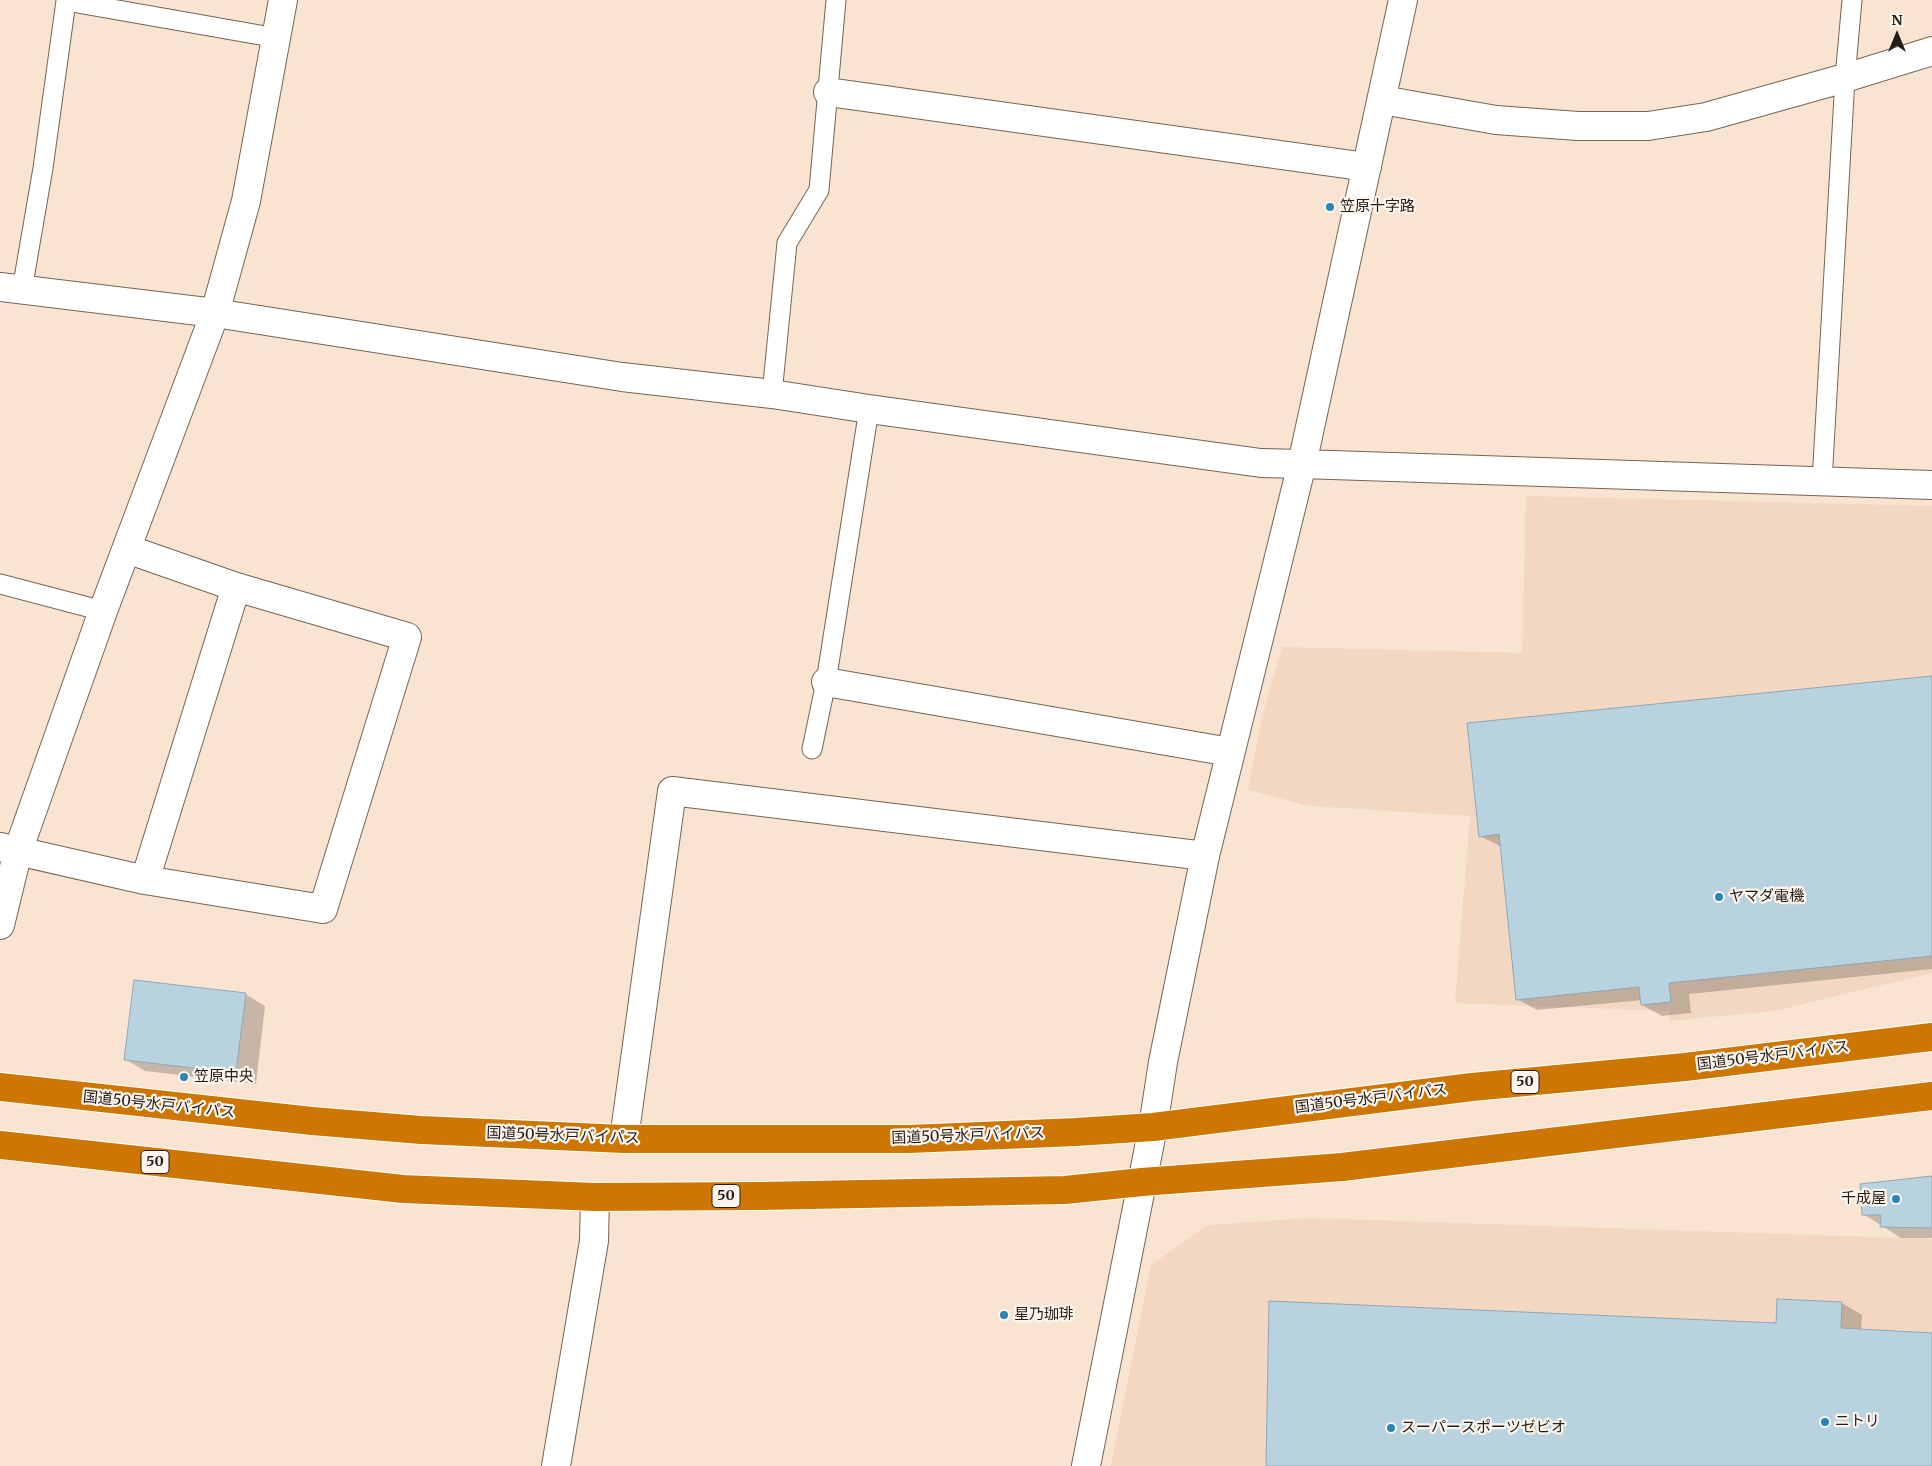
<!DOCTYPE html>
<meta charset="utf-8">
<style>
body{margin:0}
#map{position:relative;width:1932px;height:1466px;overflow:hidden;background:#f9e4d2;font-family:Merriweather,serif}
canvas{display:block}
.north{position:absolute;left:1872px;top:10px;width:50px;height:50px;-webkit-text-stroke:4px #fcf4ed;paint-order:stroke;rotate:0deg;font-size:14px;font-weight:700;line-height:20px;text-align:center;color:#241d17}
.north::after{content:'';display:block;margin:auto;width:18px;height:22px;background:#241d17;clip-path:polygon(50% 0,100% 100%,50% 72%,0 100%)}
</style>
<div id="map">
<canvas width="1932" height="1466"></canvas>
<div class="north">N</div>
</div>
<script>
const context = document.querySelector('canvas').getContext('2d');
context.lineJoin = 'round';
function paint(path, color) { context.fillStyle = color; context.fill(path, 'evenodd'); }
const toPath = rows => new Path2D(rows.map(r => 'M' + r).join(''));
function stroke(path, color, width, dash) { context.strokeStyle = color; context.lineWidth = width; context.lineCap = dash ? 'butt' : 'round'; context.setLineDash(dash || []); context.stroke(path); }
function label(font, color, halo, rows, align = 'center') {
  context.font = font + ' Merriweather,"Noto Sans JP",serif'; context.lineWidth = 4.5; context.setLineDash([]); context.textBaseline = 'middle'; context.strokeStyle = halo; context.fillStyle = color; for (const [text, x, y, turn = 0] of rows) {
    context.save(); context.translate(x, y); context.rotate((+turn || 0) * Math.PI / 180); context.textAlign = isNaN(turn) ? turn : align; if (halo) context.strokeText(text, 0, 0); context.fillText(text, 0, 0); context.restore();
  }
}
const built = toPath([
 [1526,496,1932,506,1932,973,1774,1011,1669,1021,1669,1011,1455,1003,1470,816,1309,806,1248,790,1262,717,1282,647,1522,653],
 [1310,1218,1932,1239,1932,1466,1111,1466,1151,1265,1207,1225]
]);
const shadow = toPath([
 [1932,677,1932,969,1689,994,1691,1013,1662,1016,1642,1005,1642,1000,1537,1010,1517,999,1502,847,1480,836],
 [245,994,265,1006,256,1084,145,1071,125,1059],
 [1932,1177,1932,1238,1901,1238,1863,1214],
 [1842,1303,1862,1315,1861,1331,1932,1334,1932,1466,1267,1466,1777,1324]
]);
const building = toPath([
 [1932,676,1932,956,1669,983,1671,1002,1641,1005,1639,987,1516,1000,1499,834,1479,837,1467,723,1932,676],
 [134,980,246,993,236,1073,124,1060,134,980],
 [1932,1176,1932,1228,1880,1227,1881,1215,1862,1215,1860,1184,1932,1176],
 [1777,1299,1842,1302,1841,1328,1932,1333,1932,1466,1266,1466,1269,1301,1776,1323,1777,1299]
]);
const lane = toPath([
 [22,290,43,168,66,1,277,38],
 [772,394,787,243,819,190,836,0],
 [1822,482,1845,78,1852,0],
 [0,584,103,611],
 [812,749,826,682,869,409]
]);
const street = toPath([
 [828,92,1367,167],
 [1382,100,1496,120,1578,126,1648,126,1706,117,1845,78,1932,51],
 [0,287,215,313,622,377,772,394,869,409,1261,463,1302,464],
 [826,682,1230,752],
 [0,847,145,880,323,909,407,637,236,587,127,549],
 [145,880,236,587],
 [624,1139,672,791,1205,856],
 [556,1466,594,1241,595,1197]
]);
const secondary = toPath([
 [1302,464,1932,485],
 [0,925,18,851,103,611,215,313,246,201,283,0],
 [1086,1466,1153,1127,1163,1062,1205,856,1302,464,1403,0]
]);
const highway = toPath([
 [0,1087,312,1121,421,1130,624,1139,909,1139,1076,1132,1153,1127,1472,1087,1685,1067,1932,1037],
 [0,1145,403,1189,595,1197,760,1196,1065,1190,1142,1182,1342,1167,1932,1096]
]);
const markers = [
 [1330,207,5,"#2887b2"],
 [1719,897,5,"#2887b2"],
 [184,1077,5,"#2887b2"],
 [1896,1199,5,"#2887b2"],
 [1004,1315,5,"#2887b2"],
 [1825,1422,5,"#2887b2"],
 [1391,1428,5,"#2887b2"]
];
const shields = [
 [1525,1082,28],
 [155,1162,28],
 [726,1196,28]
];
const shieldNames = [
 ["50",1525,1082],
 ["50",155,1162],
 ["50",726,1196]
];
const poiNames = [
 ["笠原十字路",1340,207],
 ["ヤマダ電機",1729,897],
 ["笠原中央",194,1077],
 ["千成屋",1886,1199,"right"],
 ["星乃珈琲",1014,1315],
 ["ニトリ",1835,1422],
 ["スーパースポーツゼビオ",1401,1428]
];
const streetNames = [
 ["国道50号水戸バイパス",1773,1056,-7],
 ["国道50号水戸バイパス",1371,1099,-7],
 ["国道50号水戸バイパス",159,1105,6],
 ["国道50号水戸バイパス",563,1136,2],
 ["国道50号水戸バイパス",968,1136,-2]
];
paint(built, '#f3d7c1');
paint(shadow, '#0003');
paint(building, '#b9d2e0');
stroke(building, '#8fa7b5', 1);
stroke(lane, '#766454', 21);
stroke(street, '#766454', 30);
stroke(secondary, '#766454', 30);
stroke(highway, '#fff', 30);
stroke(lane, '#fff', 19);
stroke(street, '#fff', 28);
stroke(secondary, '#fff', 28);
stroke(highway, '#cd7702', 28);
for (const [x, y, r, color] of markers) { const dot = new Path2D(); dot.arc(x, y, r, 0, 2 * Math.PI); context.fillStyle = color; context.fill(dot); stroke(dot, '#fcf4ed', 2); }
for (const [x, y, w] of shields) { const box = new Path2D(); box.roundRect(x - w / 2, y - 11.5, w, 23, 4); context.fillStyle = '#fcf4ed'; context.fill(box); stroke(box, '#241d17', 1); }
label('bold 14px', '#241d17', null, shieldNames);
label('15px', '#241d17', '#fcf4ed', poiNames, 'left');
label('15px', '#241d17', '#fcf4ed', streetNames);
</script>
